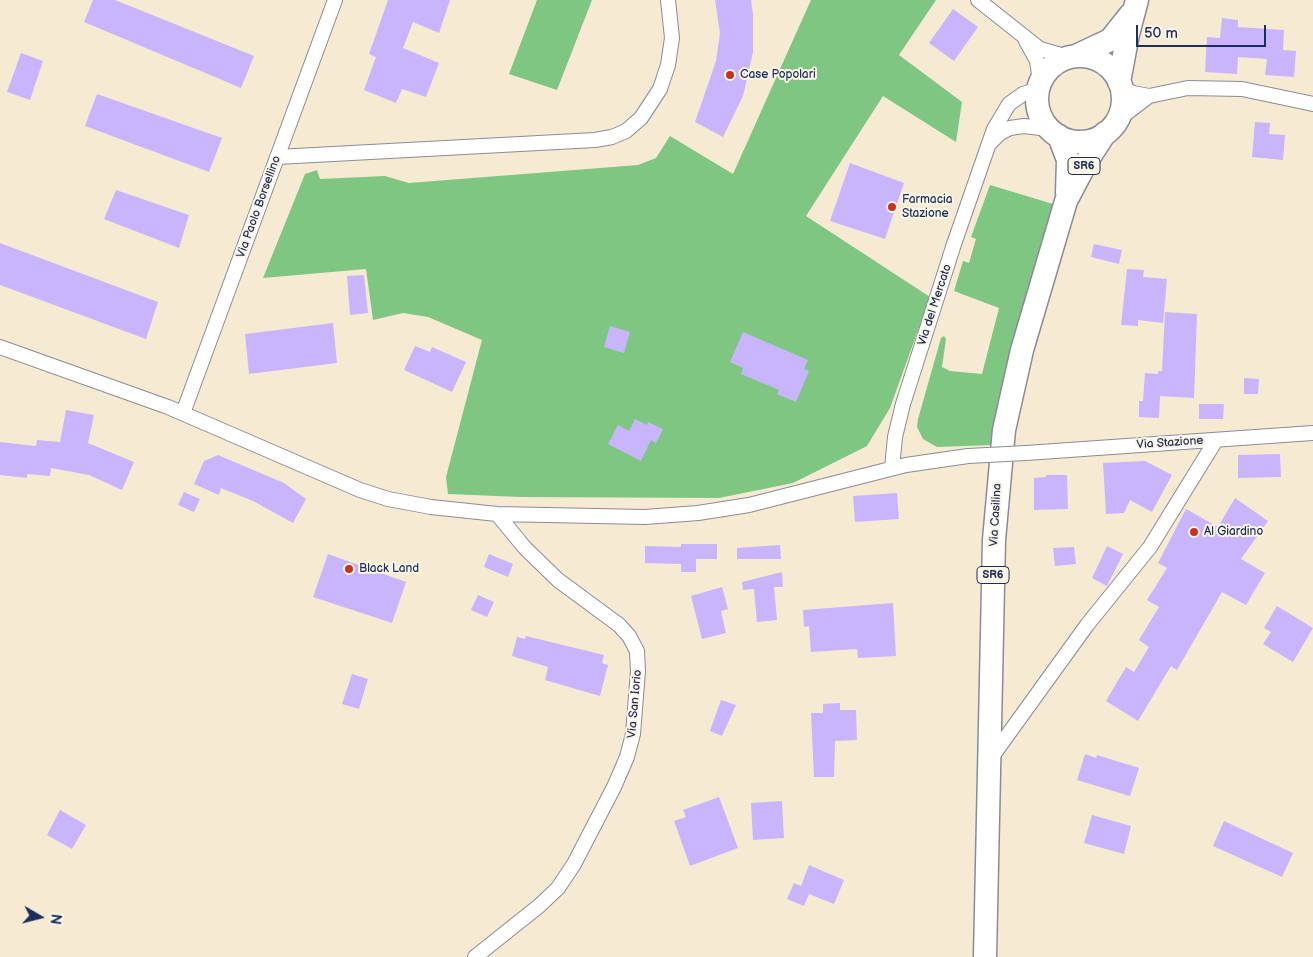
<!DOCTYPE html>
<style>
body{margin:0}
#map{position:relative;width:1313px;height:957px;overflow:hidden;background:#f7ead2;font-family:"Balsamiq Sans",sans-serif}
canvas{display:block}
.north{position:absolute;left:15px;top:892px;width:50px;height:50px;-webkit-text-stroke:4px #fcf5e5;paint-order:stroke;rotate:98deg;font-size:14px;font-weight:700;line-height:20px;text-align:center;color:#1b2f5e}
.north::after{content:'';display:block;margin:auto;width:18px;height:22px;background:#1b2f5e;clip-path:polygon(50% 0,100% 100%,50% 72%,0 100%)}
.scale{position:absolute;left:1136px;top:25px;width:130px;height:22px;box-sizing:border-box;border:2px solid #1b2f5e;border-top:0;padding-left:6px;font-size:15px;line-height:18px;white-space:nowrap;color:#1b2f5e;-webkit-text-stroke:4px #fcf5e5;paint-order:stroke}
</style>
<div id="map">
<canvas width="1313" height="957"></canvas>
<div class="north">N</div>
<div class="scale">50 m</div>
</div>
<script>
const context = document.querySelector('canvas').getContext('2d');
context.lineJoin = 'round';
function paint(path, color) { context.fillStyle = color; context.fill(path, 'evenodd'); }
const toPath = rows => new Path2D(rows.map(r => 'M' + r).join(''));
function stroke(path, color, width, dash) { context.strokeStyle = color; context.lineWidth = width; context.lineCap = dash ? 'butt' : 'round'; context.setLineDash(dash || []); context.stroke(path); }
function label(font, color, halo, rows, align = 'center') {
  context.font = font + ' "Balsamiq Sans",sans-serif'; context.lineWidth = 4; context.setLineDash([]); context.textBaseline = 'middle'; context.strokeStyle = halo; context.fillStyle = color; for (const [text, x, y, turn = 0] of rows) {
    context.save(); context.translate(x, y); context.rotate((+turn || 0) * Math.PI / 180); context.textAlign = isNaN(turn) ? turn : align; if (halo) context.strokeText(text, 0, 0); context.fillText(text, 0, 0); context.restore();
  }
}
const green = toPath([
 [537,0,592,0,557,90,509,74],
 [811,0,936,0,899,55,962,102,956,142,883,96,806,216,930,297,890,408,867,446,793,483,719,498,521,497,448,494,446,477,482,340,428,317,403,313,373,320,366,269,263,278,305,174,317,170,320,179,385,176,409,183,638,165,656,158,670,136,733,174],
 [990,185,1053,204,993,445,937,447,923,439,917,427,918,419,941,338,944,336,946,339,942,367,950,371,982,374,999,308,954,291,963,261,969,263,976,239,971,237]
]);
const building = toPath([
 [93,0,115,0,254,56,241,88,84,22],
 [388,0,450,0,439,33,413,22,403,48,439,63,426,97,402,89,396,103,364,90,376,57,369,54],
 [715,0,751,0,753,14,753,52,743,96,723,137,695,122,716,61,720,33],
 [953,9,978,27,954,61,929,43],
 [1222,18,1238,20,1238,27,1284,30,1283,50,1296,51,1294,77,1265,75,1267,59,1238,57,1237,74,1205,72,1207,37,1220,38],
 [21,53,43,61,30,100,7,92],
 [97,94,222,138,209,172,85,126],
 [1255,122,1270,123,1269,134,1285,135,1283,160,1252,157],
 [850,163,904,183,885,239,830,221],
 [116,190,189,215,179,248,104,219],
 [0,243,158,302,146,339,0,285],
 [1094,244,1122,250,1119,264,1091,257],
 [1127,269,1144,270,1143,277,1167,279,1163,323,1138,320,1138,326,1121,325],
 [364,275,368,313,350,315,347,276],
 [1165,312,1197,314,1194,398,1160,396,1159,418,1139,417,1139,401,1143,401,1145,373,1158,374,1158,371,1162,371],
 [333,323,337,363,249,374,245,334],
 [610,326,630,332,624,353,604,347],
 [743,332,808,360,804,369,809,371,796,402,777,394,779,390,741,374,743,368,730,362],
 [415,346,430,352,432,347,466,362,452,392,404,370],
 [1244,378,1259,379,1258,394,1244,394],
 [1199,404,1224,404,1223,419,1199,419],
 [66,410,94,415,88,443,134,462,122,490,89,475,51,468,50,476,27,474,27,478,0,475,0,442,36,446,37,440,60,442],
 [635,419,647,425,648,422,663,429,656,443,651,440,641,461,608,444,618,425,629,431],
 [1280,454,1281,477,1238,478,1238,455],
 [218,455,284,483,306,499,293,523,253,501,221,488,219,495,194,484,204,461],
 [1145,461,1172,475,1152,512,1130,500,1124,513,1106,514,1103,463],
 [1046,475,1067,475,1068,509,1034,510,1034,478,1046,477],
 [184,492,200,499,194,512,178,505],
 [897,493,899,519,855,522,853,496],
 [1235,498,1268,521,1241,559,1265,573,1246,605,1222,592,1177,670,1171,666,1138,721,1106,701,1126,667,1134,672,1149,647,1139,640,1159,607,1147,600,1167,568,1158,563,1186,509,1218,527],
 [681,544,717,544,717,559,696,559,696,572,681,572,681,564,645,563,645,546,681,547],
 [780,545,781,559,737,559,737,548],
 [1107,546,1123,554,1107,586,1092,578],
 [1074,547,1076,564,1055,566,1053,548],
 [328,554,406,582,392,623,313,597],
 [489,554,513,564,508,577,484,567],
 [782,572,783,587,774,587,777,620,757,622,754,589,743,590,742,582],
 [722,587,728,609,721,611,726,633,702,639,691,596],
 [478,595,494,602,487,617,471,610],
 [893,603,896,656,858,658,857,649,811,652,809,626,804,627,803,610],
 [1277,606,1313,628,1293,662,1263,644,1271,632,1264,628],
 [526,636,604,655,602,663,608,665,600,696,545,680,548,667,512,656,517,637,525,639],
 [352,674,368,679,359,709,342,704],
 [721,700,736,705,722,736,710,731],
 [840,703,840,710,856,710,857,740,835,741,834,777,814,777,811,713,823,713,823,704],
 [1085,754,1096,758,1097,755,1139,768,1130,796,1077,780],
 [719,797,738,848,690,866,674,821,686,817,683,810],
 [782,801,784,838,753,840,751,803],
 [60,810,86,825,72,849,47,835],
 [1092,815,1131,826,1124,854,1084,843],
 [1224,821,1293,853,1282,877,1213,846],
 [809,865,844,880,834,904,809,894,804,906,787,899,794,883,801,886]
]);
const minor = toPath([
 [978,0,1040,49,1068,57],
 [1026,41,1037,61,1040,81],
 [1121,87,1133,93,1149,96],
 [1116,121,1149,96,1188,88,1242,89,1313,104],
 [990,143,1000,133,1010,128,1024,126,1049,129],
 [277,157,595,140,612,137,626,131,641,118,660,89,668,65,672,38,668,0],
 [0,347,168,407,360,490,388,499,431,507,497,514,645,517,698,513,749,505,906,465,968,456],
 [183,413,335,0],
 [1026,453,1313,433],
 [892,468,895,437,903,404,954,244,994,129,1009,104,1023,94,1038,89],
 [991,758,1087,625,1150,547,1216,440],
 [475,957,539,906,558,888,574,864,614,787,627,757,633,734,638,671,637,651,629,636,619,625,558,580,525,548,497,514]
]);
const primary = toPath([
 [1078,55,1110,40,1130,15],
 '1037 99a43 43 0 1 1 86 0a43 43 0 1 1-86 0Z',
 [1119,82,1128,34,1137,0],
 [1059,136,1068,160,1067,193],
 [985,957,994,540,1004,430,1022,350,1066,201,1087,161,1105,133]
]);
const minorBridge = toPath([
 [968,456,1026,453]
]);
const markers = [
 [730,75,5,"#c8321e"],
 [892,207,5,"#c8321e"],
 [1194,532,5,"#c8321e"],
 [349,569,5,"#c8321e"]
];
const shields = [
 [1084,166,32],
 [993,575,32]
];
const shieldNames = [
 ["SR6",1084,166],
 ["SR6",993,575]
];
const poiNames = [
 ["Case Popolari",740,75],
 ["Farmacia",902,200],
 ["Stazione",902,214],
 ["Al Giardino",1204,532],
 ["Black Land",359,569]
];
const streetNames = [
 ["Via Paolo Borsellino",259,207,-70],
 ["Via del Mercato",935,305,-72],
 ["Via Stazione",1170,443,-4],
 ["Via Casilina",996,515,-87],
 ["Via San Iorio",635,704,-85]
];
paint(green, '#7ec682');
paint(building, '#c8b5fe');
stroke(minor, '#898c98', 16);
stroke(primary, '#898c98', 25);
stroke(minor, '#fff', 14);
stroke(primary, '#fff', 22);
stroke(minorBridge, '#898c98', 16, []);
stroke(minorBridge, '#fff', 14);
for (const [x, y, r, color] of markers) { const dot = new Path2D(); dot.arc(x, y, r, 0, 2 * Math.PI); context.fillStyle = color; context.fill(dot); stroke(dot, '#fcf5e5', 2); }
for (const [x, y, w] of shields) { const box = new Path2D(); box.roundRect(x - w / 2, y - 8.5, w, 17, 4); context.fillStyle = '#fcf5e5'; context.fill(box); stroke(box, '#1b2f5e', 1); }
label('bold 11px', '#1b2f5e', null, shieldNames);
label('12px', '#1b2f5e', '#fcf5e5', poiNames, 'left');
label('12px', '#1b2f5e', '#fcf5e5', streetNames);
</script>
